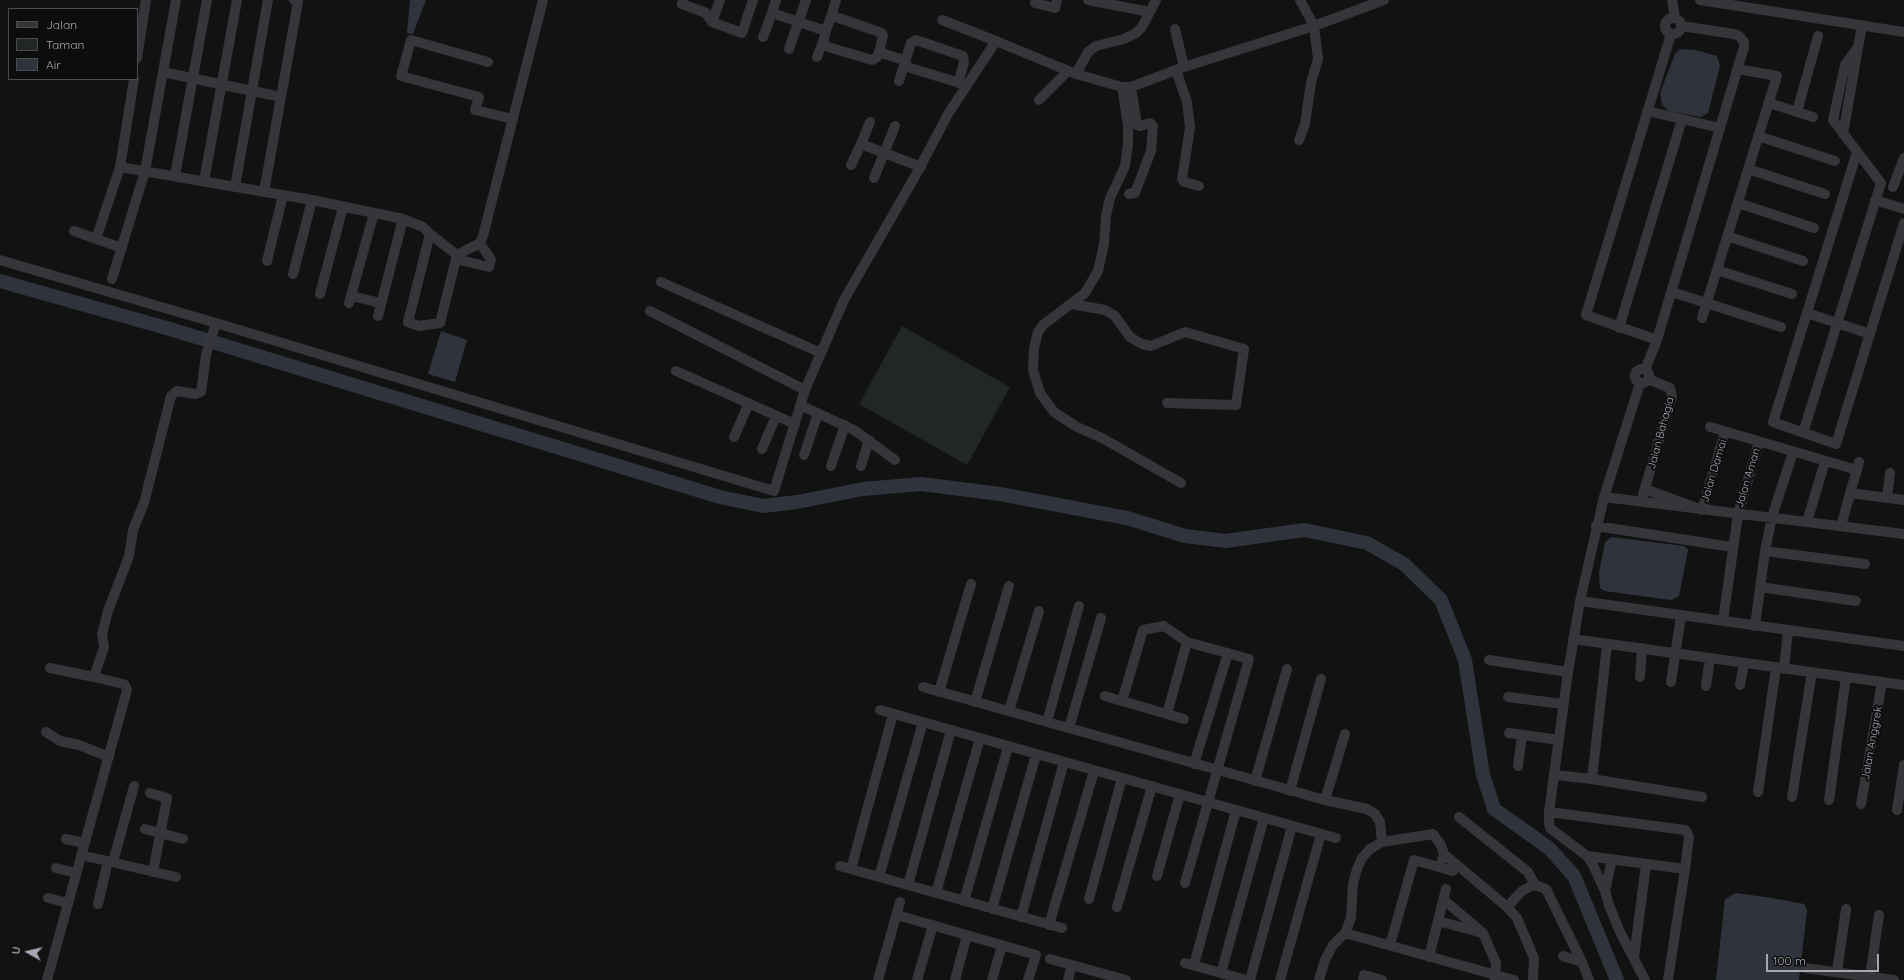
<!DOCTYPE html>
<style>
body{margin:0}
#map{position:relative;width:1904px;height:980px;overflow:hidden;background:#121213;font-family:Quicksand,sans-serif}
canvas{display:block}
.legend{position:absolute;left:8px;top:8px;width:130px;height:72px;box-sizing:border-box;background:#0d0d0e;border:1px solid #4a4b50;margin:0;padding:5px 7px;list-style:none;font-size:12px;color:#a5a7b2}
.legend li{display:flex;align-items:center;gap:8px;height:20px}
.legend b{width:20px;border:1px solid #4a4b50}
.north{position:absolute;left:8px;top:932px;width:40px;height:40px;-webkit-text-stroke:3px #0d0d0e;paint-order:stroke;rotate:278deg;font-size:11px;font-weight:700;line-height:16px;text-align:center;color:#a5a7b2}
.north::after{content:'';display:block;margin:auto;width:14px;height:18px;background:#a5a7b2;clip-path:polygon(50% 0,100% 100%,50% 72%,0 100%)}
.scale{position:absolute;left:1766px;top:954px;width:113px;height:18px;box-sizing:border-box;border:2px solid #a5a7b2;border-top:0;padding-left:5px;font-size:12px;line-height:14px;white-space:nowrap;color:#a5a7b2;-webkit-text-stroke:3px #0d0d0e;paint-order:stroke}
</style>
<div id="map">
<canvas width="1904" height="980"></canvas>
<ul class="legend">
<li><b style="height:5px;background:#35353a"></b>Jalan</li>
<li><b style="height:11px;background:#212722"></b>Taman</li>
<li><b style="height:11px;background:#2f343c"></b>Air</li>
</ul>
<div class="north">U</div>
<div class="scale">100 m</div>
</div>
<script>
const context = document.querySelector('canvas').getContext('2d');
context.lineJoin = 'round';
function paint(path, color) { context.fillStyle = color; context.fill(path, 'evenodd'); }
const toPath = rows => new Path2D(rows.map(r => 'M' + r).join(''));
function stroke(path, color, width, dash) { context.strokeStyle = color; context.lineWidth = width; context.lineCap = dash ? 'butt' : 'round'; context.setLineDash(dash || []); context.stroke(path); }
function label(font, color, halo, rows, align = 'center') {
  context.font = font + ' Quicksand,sans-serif'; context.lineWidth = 4; context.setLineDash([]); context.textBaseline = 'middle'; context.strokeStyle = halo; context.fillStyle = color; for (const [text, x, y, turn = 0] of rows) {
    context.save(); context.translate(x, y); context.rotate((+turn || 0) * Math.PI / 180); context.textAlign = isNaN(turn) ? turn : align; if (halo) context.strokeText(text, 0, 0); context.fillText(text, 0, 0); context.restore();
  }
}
const green = toPath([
 [902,326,1010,387,967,465,859,404]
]);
const water = toPath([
 [410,0,426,0,413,34,407,33],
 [1680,49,1695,50,1717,56,1720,66,1708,113,1701,117,1669,111,1662,105,1660,93,1675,54],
 [441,331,467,340,455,382,428,374],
 [1611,537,1684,546,1688,550,1679,596,1671,600,1604,591,1600,588,1599,573,1605,542],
 [1736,893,1772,898,1804,904,1807,910,1799,980,1716,980,1725,899]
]);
const river = toPath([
 [0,281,170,329,720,497,763,506,797,502,863,489,921,484,1000,494,1127,518,1185,536,1226,541,1304,530,1367,543,1404,564,1441,600,1465,660,1483,775,1494,809,1549,848,1574,876,1617,980]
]);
const minor = toPath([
 [683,0,682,4,706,13,712,22,742,33,753,0],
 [1088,0,1150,12],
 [1672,0,1675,18],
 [1700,0,1904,32],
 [1035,3,1055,8,1057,0],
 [772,13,776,0],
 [831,17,836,0],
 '1665 26a8 8 0 1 1 16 0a8 8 0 1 1-16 0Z',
 [942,20,996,41],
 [712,22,720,0],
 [1175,29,1184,67],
 [826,31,830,19,833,16,882,33,883,36,879,52],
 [763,37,772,13,826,31,823,42,828,47,872,60,877,57,879,52,906,61],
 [789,49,806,0],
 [817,57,823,42],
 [137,58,146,0],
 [488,62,411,40,401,76,479,97,475,110,513,119],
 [904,66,963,84],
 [1176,70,1187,102,1190,128,1182,179,1184,182,1199,186],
 [163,72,281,97],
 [1076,74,1122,87,1131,87,1184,67,1314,26,1384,0],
 [899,81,911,43,916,40,963,56,964,63,958,83],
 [1122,87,1128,125,1128,144,1125,166,1110,198,1106,216,1104,244,1098,271,1085,293,1043,325,1038,332,1034,348,1033,370,1040,393,1054,412,1077,427,1102,438,1181,483],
 [1039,100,1068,71],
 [1769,103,1813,117],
 [1647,111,1682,119],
 [1797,112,1818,36],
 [1843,134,1862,25],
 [1758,136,1835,161],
 [1299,140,1305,124,1311,83,1318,59,1314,26,1300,0],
 [861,144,870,122],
 [1857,152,1773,422,1836,444,1904,223],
 [851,165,861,144,921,167],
 [120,167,312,200,403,219,423,227,430,234,408,322,419,326,440,323,457,255,480,243,483,236,543,0],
 [1748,169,1825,194],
 [175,176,207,0],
 [874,178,895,126],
 [204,181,237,0],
 [235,187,268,0],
 [1893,187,1904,158],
 [264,192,298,2,294,0],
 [1129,194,1135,193,1151,151,1153,126,1150,123,1140,126,1137,125,1131,87],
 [1875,200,1904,209],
 [1738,203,1814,228],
 [74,231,122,248],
 [430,234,457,255],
 [1727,236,1803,261],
 [96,239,120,167,134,79],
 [456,259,489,267,491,260,480,243],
 [0,260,216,323,774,491,805,390,844,300,917,173,948,114,996,41,1076,74,1088,52,1096,46,1124,39,1136,33,1142,27,1156,0],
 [267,261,283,195],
 [1717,270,1792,294],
 [293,274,312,200],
 [112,279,145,171,176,0],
 [661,282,821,353],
 [1672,292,1781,327],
 [320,294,343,207],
 [351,296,381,303],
 [349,303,374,213],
 [1072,304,1105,310,1115,316,1130,337,1142,344,1151,346,1185,332,1244,349,1236,405,1167,403],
 [650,311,805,390],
 [1807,313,1870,334],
 [378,316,403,219],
 [1702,318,1777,76,1737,69],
 [1619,328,1682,119,1720,128],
 [1657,340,1586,315,1671,34],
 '1635 376a7 7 0 1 1 14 0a7 7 0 1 1-14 0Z',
 [1645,370,1657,340,1744,47,1744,42,1739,36,1734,34,1681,26],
 [676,371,795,424],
 [1640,383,1604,497,1580,601,1568,672,1549,812,1685,830,1687,832,1689,837,1685,869,1668,980],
 [800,405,854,430,895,460],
 [1710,427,1857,470],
 [1803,433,1881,183,1833,120,1845,65,1858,47],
 [734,437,749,403],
 [762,449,776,416],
 [804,455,818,413],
 [831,466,845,425],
 [861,466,869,440],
 [1645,489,1702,510,1725,432],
 [1850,493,1904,500],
 [1643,495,1672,396,1670,388,1648,379],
 [1604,497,1904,534],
 [1887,498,1890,473],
 [1807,522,1825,461],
 [1596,526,1732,547],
 [1841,526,1859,462],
 [1765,551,1865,564],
 [1760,587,1856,601],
 [1580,601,1904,646],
 [1723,621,1738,514,1759,442],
 [1755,626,1765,551,1772,517,1793,452],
 [1573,639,1904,685],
 [1607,645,1592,779,1702,797],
 [1489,660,1568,672],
 [50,668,94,677],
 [1784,669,1788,630],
 [1640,677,1642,648],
 [1671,682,1681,616],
 [1740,685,1744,663],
 [1706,686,1710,658],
 [923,687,1325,800,1367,809,1375,814,1380,822,1382,842,1370,849,1362,858,1357,869,1353,884,1351,918,1345,933,1333,945,1325,960,1319,980],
 [939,692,971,584],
 [1105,696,1184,719],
 [1508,697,1563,704],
 [1122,701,1143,630,1164,626,1187,642,1249,659,1185,883],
 [975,702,1009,586],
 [880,710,1336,838],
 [1009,711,1039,611],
 [1167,714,1187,642],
 [1047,722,1079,606],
 [1069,728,1101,618],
 [46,732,60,741,79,745,109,757],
 [1509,733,1559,740],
 [1194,764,1228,653],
 [1518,766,1522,735],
 [1555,775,1592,779],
 [1255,781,1287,669],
 [1290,791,1321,679],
 [1758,792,1776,668],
 [150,793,167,798,153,872],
 [1792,797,1812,672],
 [1325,800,1345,734],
 [1829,800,1846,677],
 [1861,804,1882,682],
 [1897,810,1904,765],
 [1549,812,1549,822,1550,828,1587,856,1593,865,1605,891,1609,905,1620,932,1645,980],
 [1459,817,1528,872,1535,885],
 [145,829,183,839],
 [66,839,84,843],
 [1382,842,1433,834,1441,845,1444,854,1442,860],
 [1444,854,1507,907,1517,918,1534,958,1533,980],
 [81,855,176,877],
 [1587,856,1685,869],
 [113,862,134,786],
 [840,866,1062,928],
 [56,868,76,873],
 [851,869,893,714],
 [1157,876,1180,794],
 [879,877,923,722],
 [908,885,951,730],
 [1605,891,1612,859],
 [936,893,980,738],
 [48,898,68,903],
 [1089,899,1122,778],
 [1444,900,1483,933,1496,963,1495,980],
 [964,901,1008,747],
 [98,904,108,861],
 [1117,907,1152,786],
 [1507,907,1522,891,1529,887,1535,885,1546,889,1582,962],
 [992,909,1036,755],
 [897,915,1036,955,1028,980],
 [1021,917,1064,762],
 [1438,921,1479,932],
 [1049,925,1094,771],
 [1345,933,1514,980],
 [1390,945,1414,860,1453,871],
 [1563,956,1582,962,1589,980],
 [1429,957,1446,889],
 [1634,957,1646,865],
 [1050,959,1126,980],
 [1185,963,1246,980],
 [1194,965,1236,810],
 [1805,968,1894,980],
 [1837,972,1846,909],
 [1221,973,1264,818],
 [1870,977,1879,915],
 [47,980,127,690,125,685,123,684,94,677,104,647,102,634,108,611,129,556,133,530,144,503,171,396,177,391,195,394,201,392,206,355,216,323],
 [878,980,900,902],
 [917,980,933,925],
 [955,980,967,935],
 [992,980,1002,945],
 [1068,980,1072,965],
 [1250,980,1292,826],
 [1280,980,1321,834],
 [1363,980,1364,975,1382,980]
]);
const streetNames = [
 ["Jalan Bahagia",1661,433,-75],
 ["Jalan Damai",1714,471,-73],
 ["Jalan Aman",1748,478,-73],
 ["Jalan Anggrek",1872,743,-80]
];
paint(green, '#212722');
paint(water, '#2f343c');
stroke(river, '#2f343c', 14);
stroke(minor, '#35353a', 10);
label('11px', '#a5a7b2', '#0d0d0e', streetNames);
</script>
